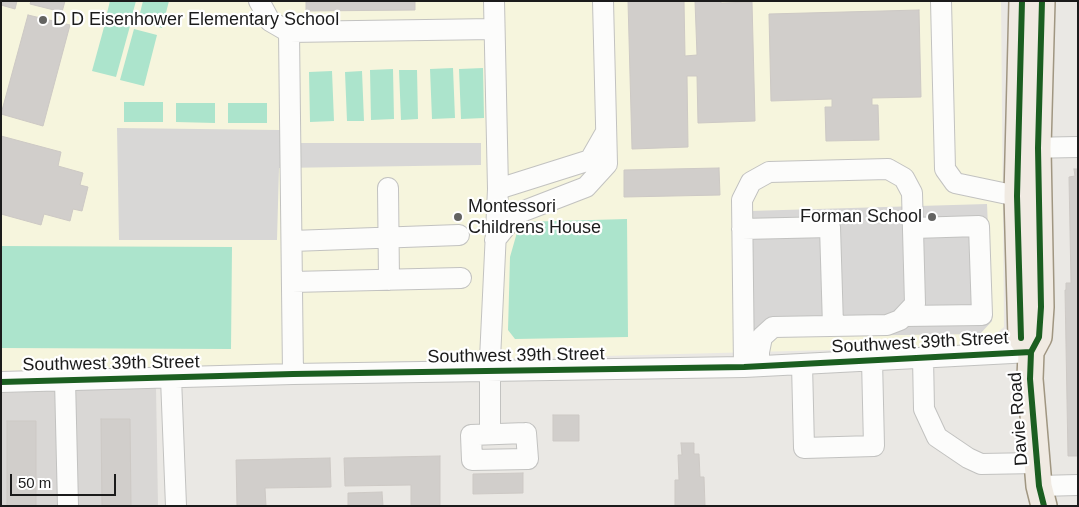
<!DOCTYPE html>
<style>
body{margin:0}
#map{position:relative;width:1079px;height:507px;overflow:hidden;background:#eae8e4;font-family:Helvetica,sans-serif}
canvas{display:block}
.frame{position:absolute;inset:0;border:2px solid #1b1b1b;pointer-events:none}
.scale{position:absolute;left:10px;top:474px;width:106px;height:22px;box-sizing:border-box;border:2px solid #1b1b1b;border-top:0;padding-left:6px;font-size:15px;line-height:18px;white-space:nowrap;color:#1b1b1b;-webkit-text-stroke:4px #fff;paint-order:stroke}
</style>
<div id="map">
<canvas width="1079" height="507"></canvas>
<div class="frame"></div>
<div class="scale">50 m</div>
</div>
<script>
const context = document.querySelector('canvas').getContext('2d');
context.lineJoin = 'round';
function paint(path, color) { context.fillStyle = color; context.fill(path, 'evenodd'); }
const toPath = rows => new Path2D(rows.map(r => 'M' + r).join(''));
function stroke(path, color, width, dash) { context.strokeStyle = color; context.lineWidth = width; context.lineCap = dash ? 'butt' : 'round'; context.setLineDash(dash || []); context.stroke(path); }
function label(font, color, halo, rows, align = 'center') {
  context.font = font + ' Helvetica,sans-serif'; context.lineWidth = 4.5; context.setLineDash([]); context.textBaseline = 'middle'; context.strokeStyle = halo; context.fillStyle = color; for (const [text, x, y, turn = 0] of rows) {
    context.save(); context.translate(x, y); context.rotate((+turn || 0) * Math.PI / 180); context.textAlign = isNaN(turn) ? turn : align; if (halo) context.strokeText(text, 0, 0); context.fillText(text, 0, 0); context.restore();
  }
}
const residential = toPath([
 [156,387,158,506,1,506,1,393]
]);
const education = toPath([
 [1,1,1001,1,1004,327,981,346,1,372]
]);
const pitch = toPath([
 [110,1,136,1,131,19,107,13],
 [143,1,169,1,162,28,138,21],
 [106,20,130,26,116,77,92,71],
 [134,29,157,35,144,86,120,80],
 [453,68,455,118,432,119,430,69],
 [483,68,484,118,461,119,459,69],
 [393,69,394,119,371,120,370,70],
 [399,70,417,70,418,119,401,120],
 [332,71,334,121,310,122,309,72],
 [362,71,364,121,347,121,345,72],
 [124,102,163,102,163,122,124,122],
 [176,103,215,103,215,123,176,122],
 [228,103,267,103,267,123,228,123],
 [627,219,628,337,515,339,508,330,510,257,520,222],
 [1,246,232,247,231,349,1,348]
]);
const parking = toPath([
 [117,128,280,130,280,143,481,143,481,165,279,168,277,240,119,240],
 [987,204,992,321,980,334,752,337,749,211]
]);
const building = toPath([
 [1,1,17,1,15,9,1,5,1,1],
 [31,1,65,1,62,12,30,4,31,1],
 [306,1,415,1,415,10,306,11,306,1],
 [628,1,684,1,685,56,697,55,695,1,721,1,721,3,752,2,755,121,698,123,697,76,687,76,688,147,632,149,628,1],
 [919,10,921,97,872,98,872,105,878,105,879,140,826,141,825,107,832,107,832,99,771,101,769,14,919,10],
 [28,15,70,25,43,126,1,114,28,15],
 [1,136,61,152,58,166,83,173,80,185,88,187,82,211,73,209,70,221,44,214,41,225,1,214,1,136],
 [719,168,720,195,624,197,624,170,719,168],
 [1074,169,1078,169,1078,456,1068,456,1065,290,1066,290,1066,283,1071,283,1069,177,1075,176,1074,169],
 [553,415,579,415,579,441,553,441,553,415],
 [101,419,130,419,131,506,102,506,101,419],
 [7,421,36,421,36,506,7,506,7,421],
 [681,443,694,443,694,454,699,454,700,477,704,477,705,506,675,506,675,480,679,480,678,455,682,455,681,443],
 [440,456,440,506,411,506,411,485,345,486,344,458,440,456],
 [330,458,331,487,265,488,266,506,237,506,236,460,330,458],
 [523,473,523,493,473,494,473,474,523,473],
 [382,492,383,506,348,506,348,493,382,492]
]);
const minor = toPath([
 [259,1,270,21,289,32],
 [941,1,945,169,955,183,1017,196],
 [1025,148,1078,147],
 [388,188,389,280],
 [498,189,590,160,606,132],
 [742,229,830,227,833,326],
 [495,240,516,214,586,187,607,164,603,1],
 [292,241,459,235],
 [292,282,461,278],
 [904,316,982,315,979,226,913,228],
 [923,357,924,409,937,437,968,458,981,464,1037,463],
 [802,364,804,448,874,446,872,360],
 [744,367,742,200,751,182,769,172,888,169,904,178,912,193,915,304,900,320,887,325,773,327,762,337,759,352,759,366],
 [293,374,289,32,494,29],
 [171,378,176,506],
 [65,380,68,506],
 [1,382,293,374,744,367,1031,352],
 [526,433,528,459,472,460,471,435,526,433],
 [490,434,490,359,498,189,494,1],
 [1039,486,1078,485]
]);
const major = toPath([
 [1022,1,1017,196,1021,338,1031,352],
 [1042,1,1038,148,1041,307,1039,337,1031,352,1030,379,1039,486,1044,506]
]);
const cycleway = toPath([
 [1042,1,1038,148,1041,307,1039,337,1031,352,1030,379,1039,486,1044,506],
 [1021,338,1017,196,1022,1],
 [1,382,293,374,744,367,1031,352]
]);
const markers = [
 [43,20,5,"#636361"],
 [458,217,5,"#636361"],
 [932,217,5,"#636361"]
];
const poiNames = [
 ["D D Eisenhower Elementary School",53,20],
 ["Montessori",468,207],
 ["Childrens House",468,228],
 ["Forman School",922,217,"right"]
];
const streetNames = [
 ["Southwest 39th Street",920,343,-3],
 ["Southwest 39th Street",516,356,-1],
 ["Southwest 39th Street",111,364,-1],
 ["Davie Road",1019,419,-94]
];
paint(residential, '#d9d7d5');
paint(education, '#f6f5dd');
paint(pitch, '#ace4cc');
paint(parking, '#d8d7d6');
paint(building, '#d1cecb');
stroke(building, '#cdc9c5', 1);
stroke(minor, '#c2c2c0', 22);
stroke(major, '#a09681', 28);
stroke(minor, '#fcfcfb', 20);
stroke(major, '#f0eae2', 25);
stroke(cycleway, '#1b5e20', 6);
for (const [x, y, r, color] of markers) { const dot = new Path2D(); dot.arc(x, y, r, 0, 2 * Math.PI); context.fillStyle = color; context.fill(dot); stroke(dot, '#fff', 2); }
label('18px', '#1b1b1b', '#fff', poiNames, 'left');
label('18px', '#1b1b1b', '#fff', streetNames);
</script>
